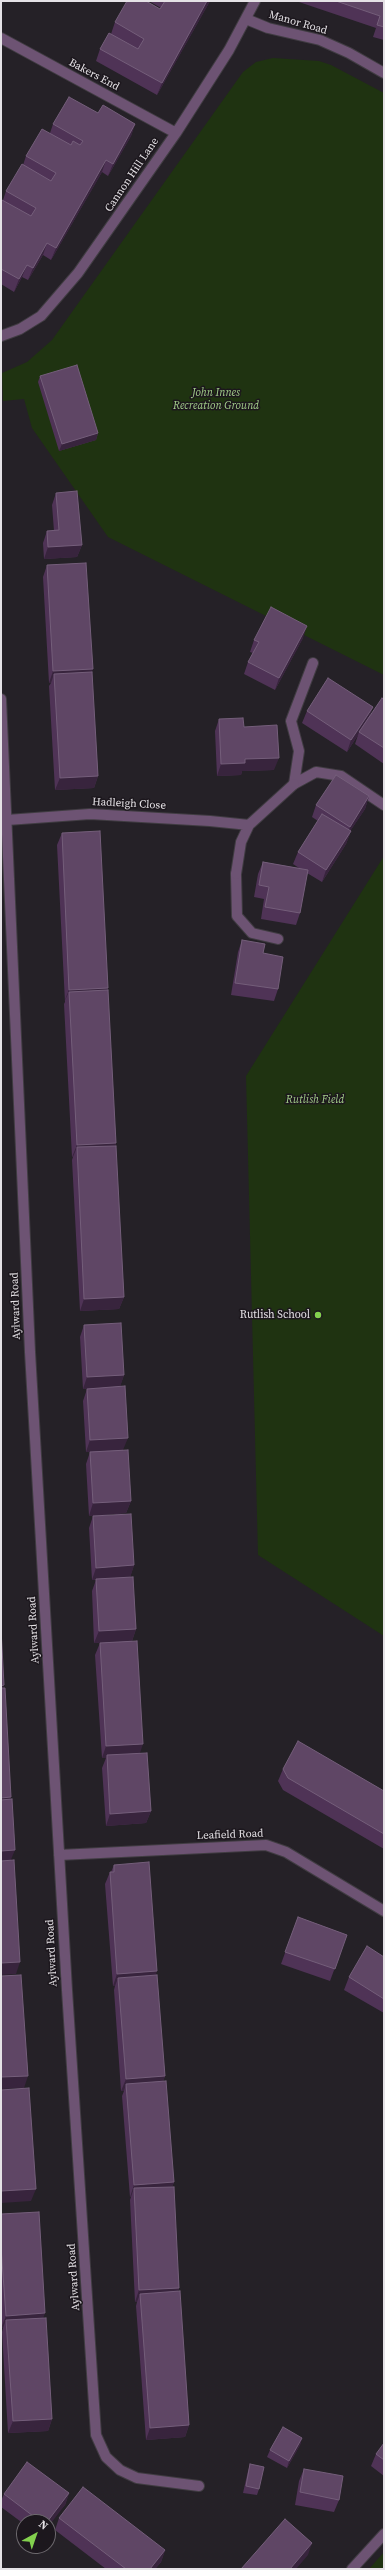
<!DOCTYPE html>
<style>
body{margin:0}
#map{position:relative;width:385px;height:2570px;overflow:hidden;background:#252127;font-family:"Source Serif 4",serif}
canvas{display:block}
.frame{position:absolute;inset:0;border:2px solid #e5e2e6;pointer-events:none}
.north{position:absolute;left:16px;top:2514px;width:40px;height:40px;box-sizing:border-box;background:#1c171d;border:1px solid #6c686d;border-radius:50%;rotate:40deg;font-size:11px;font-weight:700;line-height:16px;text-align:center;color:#e5e2e6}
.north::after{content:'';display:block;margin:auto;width:14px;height:18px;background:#83d04e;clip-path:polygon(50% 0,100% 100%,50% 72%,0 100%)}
</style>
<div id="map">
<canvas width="385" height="2570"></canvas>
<div class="frame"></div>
<div class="north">N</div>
</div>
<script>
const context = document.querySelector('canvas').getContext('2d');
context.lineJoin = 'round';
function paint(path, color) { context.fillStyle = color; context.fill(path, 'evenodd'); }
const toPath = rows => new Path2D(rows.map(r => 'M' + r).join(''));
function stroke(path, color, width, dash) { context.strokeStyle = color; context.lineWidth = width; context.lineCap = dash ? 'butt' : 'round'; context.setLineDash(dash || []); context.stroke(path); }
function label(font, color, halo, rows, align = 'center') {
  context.font = font + ' "Source Serif 4",serif'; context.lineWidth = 3; context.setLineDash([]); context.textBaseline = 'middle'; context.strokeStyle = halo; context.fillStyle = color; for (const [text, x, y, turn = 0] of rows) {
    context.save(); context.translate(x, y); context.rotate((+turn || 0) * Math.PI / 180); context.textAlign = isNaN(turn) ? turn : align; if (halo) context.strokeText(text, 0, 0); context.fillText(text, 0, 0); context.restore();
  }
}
const green = toPath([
 [273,58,319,61,331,65,384,93,384,675,108,537,32,428,24,399,3,401,2,373,27,362,52,340,243,72,256,62],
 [384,856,384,1636,258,1555,246,1076],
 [384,2552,384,2569,369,2569]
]);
const service = toPath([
 [294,784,299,751,291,721,313,663],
 [294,784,316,772,341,776,384,805],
 [236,874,237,916,252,933,278,939]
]);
const minor = toPath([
 [246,19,268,28,320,40,349,53,384,73],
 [1,38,176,133],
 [1,336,20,329,41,316,78,273,176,133,229,50,255,1],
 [1,699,30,1352,67,1990,96,2435,106,2457,120,2470,137,2478,199,2486],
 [7,820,90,814,210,821,249,825],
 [236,874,241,842,249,825,294,784],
 [59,1855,266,1845,286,1852,384,1911],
 [352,2569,384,2534]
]);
const wall = toPath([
 [149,1,210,1,157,95,96,61,100,49,111,34,115,22,160,9,161,8],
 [296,1,384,1,384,40,373,37,376,28],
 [98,113,135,124,131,136,108,176,102,172,51,260,43,255,28,280,22,277,14,292,1,284,1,202,3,200,6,191,23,165,26,156,50,133,53,124],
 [40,376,98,433,96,440,59,451,38,382],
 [56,493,82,545,77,557,44,559,43,543,47,531,54,531,52,505],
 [47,565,93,669,91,672,98,776,94,788,55,790,49,686,51,683,49,683,43,577],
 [303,638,275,690,244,674,248,662,253,653,250,652,254,640],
 [384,700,384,764,355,744,358,735,347,752,302,723,307,711,373,707,369,717],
 [219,719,244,727,274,770,242,771,241,775,217,776,215,731],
 [369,796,365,809,350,831,351,831,346,844,322,882,307,873,300,913,296,925,261,919,264,899,254,897,258,874,263,862,299,868,293,864,298,852,318,821,312,817,316,805],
 [62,833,108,988,107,990,116,1143,115,1146,124,1297,119,1309,80,1311,72,1160,73,1157,72,1157,64,1004,65,1002,57,845],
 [242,940,263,953,278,989,274,1001,231,995,238,952],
 [84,1325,124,1375,120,1386,123,1450,131,1501,126,1513,89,1516,86,1464,90,1452,86,1452,83,1401,87,1389,83,1389,80,1337],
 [93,1516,134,1565,130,1577,136,1629,132,1641,140,1754,151,1811,146,1823,106,1826,102,1768,106,1758,102,1758,95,1655,100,1643,128,1641,94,1643,92,1591,96,1580,92,1580,89,1528],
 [283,1769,384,1791,384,1849,283,1790,278,1781],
 [114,1865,156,1975,165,2076,163,2081,174,2182,172,2187,179,2288,178,2291,189,2425,185,2437,146,2440,136,2306,137,2302,135,2302,130,2200,131,2197,130,2197,122,2096,124,2091,121,2091,114,1990,115,1986,113,1986,105,1884,110,1872,111,1872],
 [298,1917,347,1935,330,1981,281,1964],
 [384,1957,384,2013,344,1990,349,1977],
 [1,2214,43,2318,52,2419,48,2431,8,2433,2,2332,3,2328,1,2328],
 [302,2438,300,2445,287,2468,267,2457,270,2450],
 [384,2443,384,2476,371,2466,376,2454],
 [250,2464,259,2489,257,2495,243,2493,248,2471],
 [304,2469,339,2500,334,2512,295,2505,299,2481],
 [69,2493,65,2505,48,2522,24,2522,24,2524,1,2507,1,2501,4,2494],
 [59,2518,165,2550,161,2562,155,2569,106,2569,55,2530]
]);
const shadedWall = toPath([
 [207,1,210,1,157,95,162,83],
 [135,124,131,136,108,176,113,164],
 [106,160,102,172,51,260,56,248],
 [47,243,43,255,28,280,33,268],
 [27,265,22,277,14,292,19,279],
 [98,433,96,440,59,451,62,444],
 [82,545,77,557,44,559,48,547],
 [307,626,303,638,275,690,279,678],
 [93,669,88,681,54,674,51,683,49,683,53,671],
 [373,707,368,719,359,732,358,735,347,752,351,740],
 [279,758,274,770,242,771,241,775,217,776,221,764,245,759],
 [98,776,94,788,55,790,60,778],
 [369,796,365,809,345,839,350,827],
 [351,831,346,844,322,882,326,870],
 [108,988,104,1000,69,992,64,1002,69,990],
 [116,1143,112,1155,77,1147,73,1157,72,1157,77,1145],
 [124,1297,119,1309,80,1311,84,1299],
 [124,1375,120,1387,83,1389,87,1377],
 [128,1438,123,1450,86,1452,90,1440],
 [131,1501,126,1513,89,1516,93,1503],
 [134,1565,130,1578,92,1580,96,1568],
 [136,1629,132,1641,94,1643,99,1631],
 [4,1685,1,1695,1,1686],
 [143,1744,139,1756,107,1755,106,1758,102,1758,106,1746],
 [11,1797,7,1810,1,1810,1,1798],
 [151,1811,146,1823,106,1826,110,1814],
 [15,1850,10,1862,1,1862,1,1851],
 [20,1962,16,1974,1,1975,1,1963],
 [157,1971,153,1983,118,1978,115,1986,113,1986,117,1974],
 [28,2076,24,2088,1,2089,1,2077],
 [165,2076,161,2088,126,2084,124,2091,121,2091,126,2079],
 [174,2182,170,2194,134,2188,131,2197,130,2197,134,2185],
 [36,2189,31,2201,1,2203,1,2191],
 [179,2288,175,2300,140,2294,137,2302,135,2302,139,2290],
 [45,2313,41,2325,6,2320,3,2328,1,2328,6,2316],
 [52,2419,48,2431,8,2433,13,2421],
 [189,2425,185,2437,146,2440,150,2428],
 [302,2438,300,2445,287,2468,289,2461],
 [69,2493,65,2505,48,2527,48,2522,47,2522],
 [312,2543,308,2555,296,2569,290,2569],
 [165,2550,161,2562,155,2569,150,2569]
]);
const building = toPath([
 [127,1,146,1,160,9,165,1,207,1,162,83,100,49,109,33,138,49,144,39,115,22,127,1],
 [336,1,384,1,384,27,377,25,380,16,336,1],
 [69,97,98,113,103,105,135,124,113,164,106,160,56,248,47,243,33,268,27,265,19,279,1,269,1,202,2,200,31,216,36,208,6,191,22,164,51,181,56,173,26,156,42,129,71,145,73,141,80,145,83,141,53,124,69,97],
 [77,365,98,433,62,444,40,376,77,365],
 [77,491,82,545,48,547,47,531,59,530,56,493,77,491],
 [86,563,93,669,53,671,47,565,86,563],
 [271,607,307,626,279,678,248,662,259,642,254,640,271,607],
 [92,672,98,776,60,778,54,674,92,672],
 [328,678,373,707,351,740,307,711,328,678],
 [382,698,384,700,384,748,359,732,382,698],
 [243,718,244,727,277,725,279,758,245,759,245,763,221,764,219,719,243,718],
 [336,775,369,796,350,827,316,805,336,775],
 [322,814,351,831,326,870,298,852,322,814],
 [100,831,108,988,69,990,62,833,100,831],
 [263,862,308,870,300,913,265,907,269,887,259,885,263,862],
 [242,940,265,944,263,953,283,957,278,989,235,983,242,940],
 [108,990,116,1143,77,1145,69,992,108,990],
 [116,1146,124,1297,84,1299,77,1147,116,1146],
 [121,1323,124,1375,87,1377,84,1325,121,1323],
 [125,1386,128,1438,90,1440,87,1389,125,1386],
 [128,1450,131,1501,93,1503,90,1452,128,1450],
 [131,1514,134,1565,96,1568,93,1516,131,1514],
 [133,1577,136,1629,99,1631,96,1579,133,1577],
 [1,1629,4,1685,1,1686,1,1629],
 [137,1641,143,1744,106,1746,100,1643,137,1641],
 [1,1688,5,1688,11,1797,1,1798,1,1688],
 [298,1741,384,1791,384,1834,288,1778,283,1769,298,1741],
 [147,1753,151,1811,110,1814,107,1755,147,1753],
 [12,1799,15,1850,1,1851,1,1800,12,1799],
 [14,1860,20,1962,1,1963,1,1861,14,1860],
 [149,1862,157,1971,117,1974,110,1872,114,1872,114,1865,149,1862],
 [298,1917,347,1935,335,1969,285,1952,298,1917],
 [367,1946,384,1957,384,1999,349,1977,367,1946],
 [21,1975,28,2076,1,2077,1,1976,21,1975],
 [157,1975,165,2076,126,2079,118,1978,157,1975],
 [166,2081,174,2182,134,2185,126,2084,166,2081],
 [29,2088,36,2189,1,2191,1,2090,29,2088],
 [174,2187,179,2288,139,2290,134,2188,174,2187],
 [39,2212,45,2313,6,2316,1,2247,1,2214,39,2212],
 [180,2291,189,2425,150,2428,140,2294,180,2291],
 [46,2318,52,2419,13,2421,6,2320,46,2318],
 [283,2427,302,2438,289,2461,270,2450,283,2427],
 [384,2443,384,2460,376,2454,384,2443],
 [27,2462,69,2493,47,2522,41,2522,4,2494,27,2462],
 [250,2464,264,2467,259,2489,246,2486,250,2464],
 [304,2469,343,2476,339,2500,300,2492,304,2469],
 [83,2487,165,2550,150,2569,126,2569,59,2518,83,2487],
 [285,2519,312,2543,290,2569,241,2569,285,2519]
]);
const markers = [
 [318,1315,4,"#83d04e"]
];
const streetNames = [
 ["Manor Road",298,23,16],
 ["Bakers End",94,75,28],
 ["Cannon Hill Lane",132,175,-56],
 ["Hadleigh Close",129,804,3],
 ["Aylward Road",16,1306,-92],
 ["Aylward Road",34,1630,-93],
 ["Leafield Road",230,1835,-2],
 ["Aylward Road",52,1953,-93],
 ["Aylward Road",74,2277,-94]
];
const parkNames = [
 ["John Innes",216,393],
 ["Recreation Ground",216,406],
 ["Rutlish Field",315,1100]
];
const poiNames = [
 ["Rutlish School",310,1315]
];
paint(green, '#1f3311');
stroke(service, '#403c42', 12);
stroke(minor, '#403c42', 12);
stroke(service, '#6d5373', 10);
stroke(minor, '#6d5373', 10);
paint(wall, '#4f3356');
paint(shadedWall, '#38243d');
paint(building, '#5f4665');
stroke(building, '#745e7a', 1);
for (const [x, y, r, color] of markers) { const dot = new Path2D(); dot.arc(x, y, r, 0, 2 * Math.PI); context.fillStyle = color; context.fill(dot); stroke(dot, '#1c171d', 1.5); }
label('11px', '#e5e2e6', '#1c171d', streetNames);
label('italic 11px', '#a3ce8a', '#1c171d', parkNames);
label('11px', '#e5e2e6', '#1c171d', poiNames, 'right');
</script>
